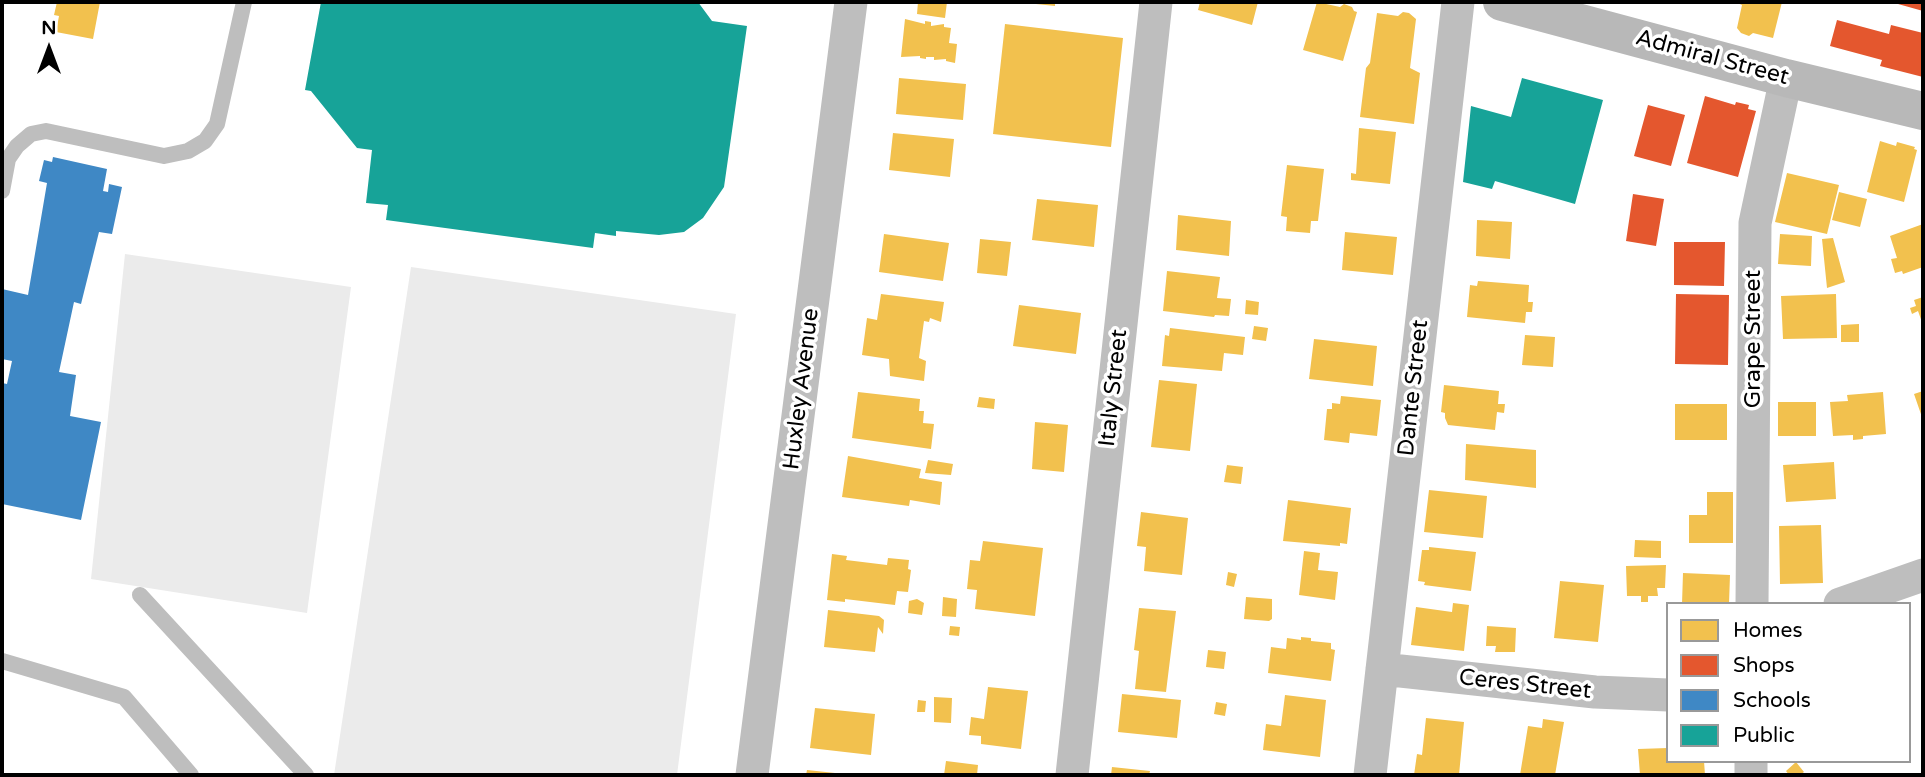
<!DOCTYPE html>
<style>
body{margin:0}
#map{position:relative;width:1925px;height:777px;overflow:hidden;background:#fff;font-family:"Varela Round",sans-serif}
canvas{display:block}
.frame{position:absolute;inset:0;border:4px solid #000;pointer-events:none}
.legend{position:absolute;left:1666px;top:602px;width:245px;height:161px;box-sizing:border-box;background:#fff;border:2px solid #999;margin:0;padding:9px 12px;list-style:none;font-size:21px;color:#000}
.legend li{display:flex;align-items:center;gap:14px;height:35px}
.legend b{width:35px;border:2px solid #999}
.north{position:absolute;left:14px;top:14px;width:70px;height:70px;-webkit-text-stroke:5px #fff;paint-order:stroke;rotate:0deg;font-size:19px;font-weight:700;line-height:28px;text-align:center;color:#000}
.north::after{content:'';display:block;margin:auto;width:24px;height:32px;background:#000;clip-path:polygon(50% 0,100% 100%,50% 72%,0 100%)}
</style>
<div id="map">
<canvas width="1925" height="777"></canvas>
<div class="frame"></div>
<ul class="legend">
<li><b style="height:19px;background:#f2c14e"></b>Homes</li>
<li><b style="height:19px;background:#e4572e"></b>Shops</li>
<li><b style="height:19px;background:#3f88c5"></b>Schools</li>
<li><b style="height:19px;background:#17a398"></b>Public</li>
</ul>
<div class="north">N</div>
</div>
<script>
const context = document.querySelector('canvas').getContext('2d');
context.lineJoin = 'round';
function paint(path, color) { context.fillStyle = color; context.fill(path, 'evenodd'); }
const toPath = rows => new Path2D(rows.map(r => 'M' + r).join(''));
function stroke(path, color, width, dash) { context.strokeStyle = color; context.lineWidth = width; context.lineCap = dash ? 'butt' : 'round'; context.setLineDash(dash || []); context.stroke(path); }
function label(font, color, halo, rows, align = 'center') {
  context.font = font + ' "Varela Round",sans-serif'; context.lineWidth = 7; context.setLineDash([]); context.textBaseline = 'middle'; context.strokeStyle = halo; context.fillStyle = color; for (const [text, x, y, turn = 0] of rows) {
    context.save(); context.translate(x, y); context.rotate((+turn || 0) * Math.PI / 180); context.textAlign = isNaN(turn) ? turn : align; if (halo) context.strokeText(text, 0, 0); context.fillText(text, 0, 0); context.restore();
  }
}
const green = toPath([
 [125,254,351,287,307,613,91,579],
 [411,267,736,314,677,775,334,775]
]);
const homes = toPath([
 [57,2,100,2,93,39,56,32,59,16,54,15],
 [918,2,947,2,945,18,917,14],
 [1036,2,1055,2,1055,6,1036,4],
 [1200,2,1258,2,1252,25,1198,10],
 [1317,2,1340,7,1344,4,1352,7,1354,11,1357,12,1343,61,1303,50],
 [1735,2,1782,2,1773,38,1753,33,1749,36,1741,33,1737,28,1742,5],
 [1403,12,1409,13,1416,19,1410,68,1420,73,1414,124,1360,117,1366,68,1370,63,1377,13,1398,16],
 [905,19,925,24,925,21,931,22,931,26,944,24,944,27,951,28,949,43,957,44,955,63,946,61,946,59,934,60,934,57,926,57,926,59,920,58,920,56,901,57],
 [1005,24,1123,38,1111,147,993,134],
 [899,78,966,84,963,120,896,114],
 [1359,128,1396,132,1390,184,1351,180,1351,173,1356,174],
 [893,133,954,139,950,177,889,170],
 [1880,141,1896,146,1897,142,1915,147,1914,149,1917,150,1904,202,1867,192],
 [1287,165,1324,169,1318,221,1311,221,1310,233,1286,231,1287,217,1281,216],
 [1787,173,1839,185,1827,234,1775,222],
 [1839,192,1867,199,1860,227,1832,220],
 [1037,199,1098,205,1094,247,1032,240],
 [1178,215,1231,221,1229,256,1176,250],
 [1477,220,1512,222,1510,259,1476,256],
 [1923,224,1923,267,1903,274,1902,271,1895,273,1891,259,1897,258,1890,236],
 [1345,232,1397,237,1393,275,1342,270],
 [884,234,949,243,943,281,879,272],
 [1780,234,1812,236,1811,266,1778,264],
 [1833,238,1845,282,1827,288,1822,239],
 [980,239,1011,242,1007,276,977,273],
 [1167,271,1220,277,1217,298,1231,299,1229,316,1215,315,1214,317,1163,311],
 [1478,281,1529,285,1528,302,1533,302,1532,312,1526,312,1525,323,1467,317,1470,285,1477,286],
 [881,294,944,302,941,322,930,318,929,322,924,321,919,358,926,361,924,381,890,376,889,359,862,355,867,318,877,320],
 [1836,294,1837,338,1783,339,1781,296],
 [1923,297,1923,325,1918,311,1912,314,1910,308,1916,306,1914,300],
 [1246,300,1259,302,1258,315,1245,314],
 [1019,305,1081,313,1076,354,1013,346],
 [1859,324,1859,342,1841,342,1841,325],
 [1254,326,1268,328,1266,341,1252,339],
 [1170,328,1245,337,1243,355,1224,353,1222,371,1162,366,1165,335,1169,336],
 [1525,335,1555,337,1553,367,1522,365],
 [1314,339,1377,346,1373,386,1309,379],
 [1159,380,1197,384,1190,451,1151,447],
 [1444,385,1499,391,1498,404,1505,404,1504,413,1497,412,1495,430,1448,425,1445,418,1445,413,1441,412],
 [1923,391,1923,420,1914,394],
 [858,392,920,399,919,411,924,411,923,423,934,424,931,449,852,438],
 [1883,392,1886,434,1863,436,1863,439,1853,440,1853,435,1833,436,1830,402,1848,401,1847,395],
 [1341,396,1381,400,1377,436,1350,433,1349,443,1324,440,1327,409,1332,409,1332,403,1340,404],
 [979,397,995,399,994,409,977,407],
 [1778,402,1816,402,1816,436,1778,436],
 [1675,404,1727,404,1727,440,1675,440],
 [1035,422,1068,425,1064,472,1032,469],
 [1466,444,1536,450,1536,488,1465,480],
 [848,456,921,469,919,478,942,482,940,505,910,500,909,506,842,497],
 [928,460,953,464,951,475,925,473],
 [1834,462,1836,499,1786,502,1783,465],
 [1227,465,1243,467,1241,484,1224,482],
 [1429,490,1487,496,1483,538,1424,532],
 [1707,492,1733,492,1733,543,1689,543,1689,515,1707,515],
 [1288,500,1351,508,1347,544,1340,543,1340,546,1283,541],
 [1141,512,1188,518,1182,575,1144,571,1146,547,1137,546],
 [1821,525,1823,583,1780,584,1779,526],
 [1635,540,1661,541,1661,558,1634,557],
 [983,541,1043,548,1035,616,975,609,977,590,967,589,970,560,980,561],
 [1429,547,1476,552,1471,591,1424,585,1425,582,1418,581,1422,550,1429,550],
 [1304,551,1320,553,1318,570,1338,572,1335,600,1299,595],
 [832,554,847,556,846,560,887,565,888,558,909,560,908,569,911,570,908,592,897,591,895,605,845,599,845,602,827,600],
 [1666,565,1665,588,1657,588,1658,596,1648,596,1648,602,1641,602,1641,596,1627,596,1626,566],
 [1228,572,1237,574,1234,587,1226,585],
 [1683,573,1730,575,1729,604,1682,604],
 [1560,581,1604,585,1598,642,1554,638],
 [943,597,957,599,956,617,942,616],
 [1246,597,1272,599,1272,619,1269,621,1244,619],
 [917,599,924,603,922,615,908,613,909,601],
 [1453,603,1469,605,1464,651,1411,645,1416,607,1452,612],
 [1139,608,1176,611,1166,692,1135,689,1139,651,1134,650],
 [828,610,879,616,884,620,883,634,878,627,875,652,824,647],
 [950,626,960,627,959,636,949,635],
 [1487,626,1516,628,1515,652,1495,652,1496,646,1486,646],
 [1301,637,1311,638,1311,641,1331,643,1331,649,1335,650,1331,681,1268,673,1271,647,1286,649,1287,638,1301,640],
 [1208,650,1226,652,1224,669,1206,667],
 [988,687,1028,691,1021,749,981,744,981,736,969,735,971,717,984,719],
 [1122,694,1181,700,1177,738,1118,732],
 [1285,695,1326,700,1320,757,1263,750,1266,724,1281,726],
 [934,697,952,698,951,723,934,722],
 [918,700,926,701,925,712,917,712],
 [1216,702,1227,704,1225,716,1214,714],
 [815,708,875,714,871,755,810,748],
 [1426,718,1464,722,1459,775,1414,775,1417,754,1422,755],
 [1543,719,1564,722,1555,775,1520,775,1528,726,1542,728],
 [1668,748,1668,761,1704,761,1705,775,1640,775,1638,749],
 [946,761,978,765,977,775,944,775],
 [1796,762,1804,772,1800,775,1789,775,1786,771],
 [1112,767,1150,771,1149,775,1111,775],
 [807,770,835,773,835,775,806,775]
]);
const shops = toPath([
 [1898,2,1923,2,1923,11,1898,4],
 [1837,20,1889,34,1891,25,1923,33,1923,77,1880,66,1882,60,1830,46],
 [1705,96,1735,105,1736,102,1749,105,1748,109,1756,111,1738,177,1687,163],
 [1648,105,1685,115,1671,166,1634,156],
 [1633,194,1664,199,1656,246,1626,241],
 [1674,242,1725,242,1724,286,1674,285],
 [1676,294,1729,295,1728,365,1675,364]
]);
const schools = toPath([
 [53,157,107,169,103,191,108,192,109,184,122,187,112,234,99,232,81,304,74,302,59,372,76,375,70,416,101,422,81,520,2,504,2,383,7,384,12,361,2,359,2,289,28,295,47,183,39,181,44,160,52,162]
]);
const public = toPath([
 [321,2,698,2,712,21,747,26,724,187,703,218,684,232,659,235,616,231,616,236,595,233,593,248,386,220,388,205,366,203,372,150,357,148,311,91,305,90],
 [1522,78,1603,100,1575,204,1495,181,1492,189,1463,182,1471,106,1511,117]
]);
const service = toPath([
 [2,191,8,159,17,146,31,134,46,131,164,156,188,151,205,141,217,124,244,2],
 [140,595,306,775],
 [2,661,124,697,191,775]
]);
const minor = toPath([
 [1752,604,1755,223,1786,78],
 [1840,604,1923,575],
 [1382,669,1595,692,1668,695],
 [752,775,851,2],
 [1072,775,1156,2],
 [1370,775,1458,2],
 [1751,775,1751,761]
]);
const secondary = toPath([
 [1502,2,1786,78,1923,111]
]);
const streetNames = [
 ["Admiral Street",1712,58,15],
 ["Grape Street",1754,339,-90],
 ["Italy Street",1114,388,-84],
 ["Dante Street",1414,388,-84],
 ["Huxley Avenue",802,389,-83],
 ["Ceres Street",1525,685,6]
];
paint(green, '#ebebeb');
paint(homes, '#f2c14e');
paint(shops, '#e4572e');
paint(schools, '#3f88c5');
paint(public, '#17a398');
stroke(service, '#bebebe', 16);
stroke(minor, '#bebebe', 33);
stroke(secondary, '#b8b8b8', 38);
label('23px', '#000', '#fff', streetNames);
</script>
